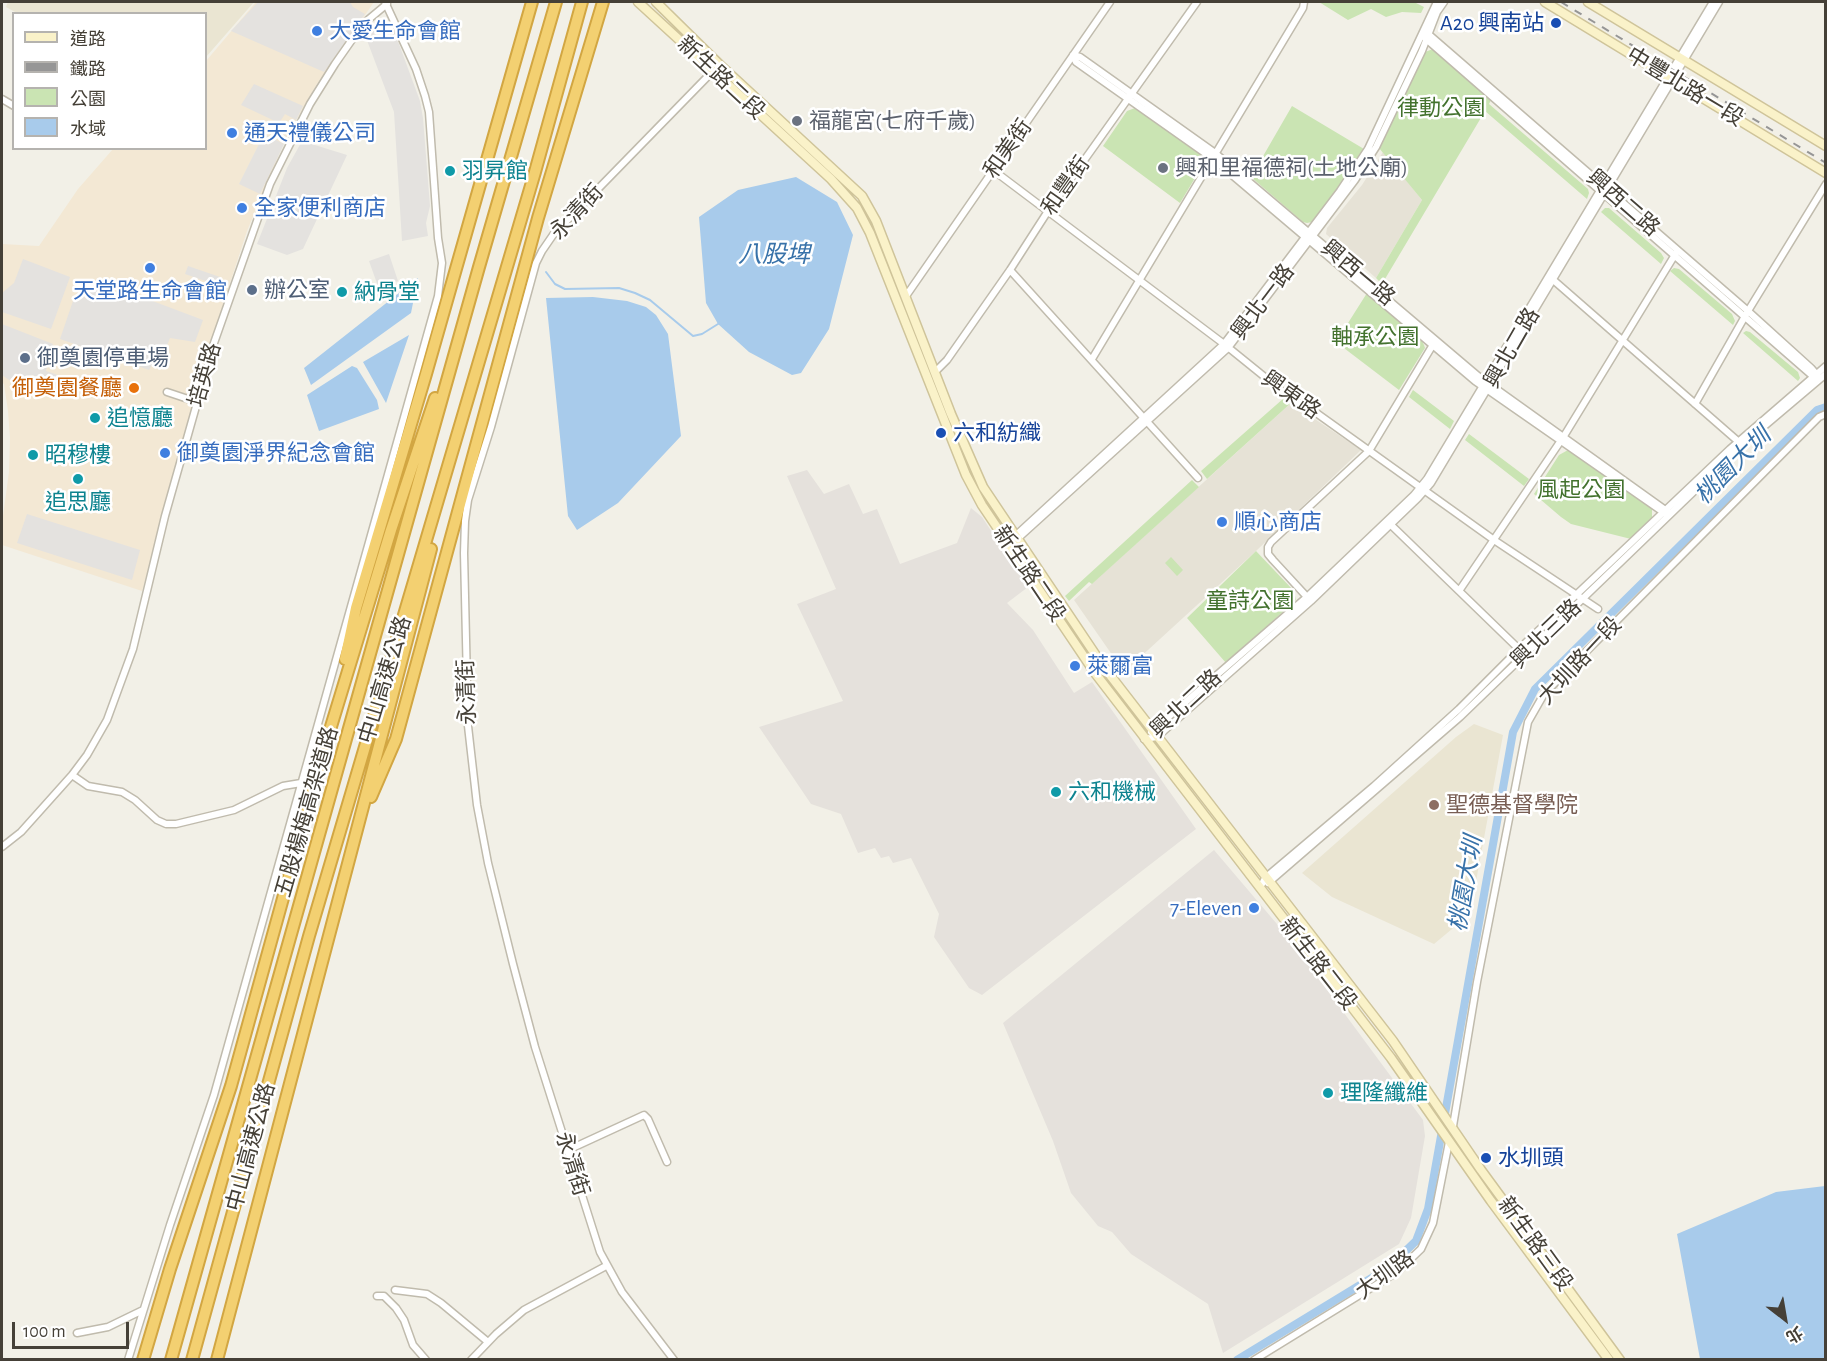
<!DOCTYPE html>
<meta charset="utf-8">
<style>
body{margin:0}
#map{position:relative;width:1827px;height:1361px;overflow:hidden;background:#f2f0e7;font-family:"Alegreya Sans","Noto Sans TC",sans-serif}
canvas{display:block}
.frame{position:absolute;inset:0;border:3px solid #454037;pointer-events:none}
.legend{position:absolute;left:12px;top:12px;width:195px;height:138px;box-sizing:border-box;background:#fff;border:2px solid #b5b3af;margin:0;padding:8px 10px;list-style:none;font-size:18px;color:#454037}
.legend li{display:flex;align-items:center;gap:12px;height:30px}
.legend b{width:30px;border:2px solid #b5b3af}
.north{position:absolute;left:1755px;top:1289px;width:60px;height:60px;-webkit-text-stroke:4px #fff;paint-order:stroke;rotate:149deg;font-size:16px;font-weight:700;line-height:24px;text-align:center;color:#454037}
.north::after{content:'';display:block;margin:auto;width:21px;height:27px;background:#454037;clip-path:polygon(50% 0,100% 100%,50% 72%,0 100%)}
.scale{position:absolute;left:12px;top:1322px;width:117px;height:27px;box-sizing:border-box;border:3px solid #454037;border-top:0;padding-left:8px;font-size:18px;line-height:21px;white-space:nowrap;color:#454037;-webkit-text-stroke:4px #fff;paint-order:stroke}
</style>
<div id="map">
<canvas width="1827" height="1361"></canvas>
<div class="frame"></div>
<ul class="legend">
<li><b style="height:8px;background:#faf2c9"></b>道路</li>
<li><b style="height:8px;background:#969696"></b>鐵路</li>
<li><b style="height:16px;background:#cae4b3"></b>公園</li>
<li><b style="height:16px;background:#a8cbeb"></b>水域</li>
</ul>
<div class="north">北</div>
<div class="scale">100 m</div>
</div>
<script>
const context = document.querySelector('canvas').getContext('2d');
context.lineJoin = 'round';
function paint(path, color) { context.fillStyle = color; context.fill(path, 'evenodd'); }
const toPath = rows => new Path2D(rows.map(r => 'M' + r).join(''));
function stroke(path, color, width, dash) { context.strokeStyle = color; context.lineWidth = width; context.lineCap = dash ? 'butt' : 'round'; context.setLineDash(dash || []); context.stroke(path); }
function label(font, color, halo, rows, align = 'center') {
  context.font = font + ' "Alegreya Sans","Noto Sans TC",sans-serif'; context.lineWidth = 5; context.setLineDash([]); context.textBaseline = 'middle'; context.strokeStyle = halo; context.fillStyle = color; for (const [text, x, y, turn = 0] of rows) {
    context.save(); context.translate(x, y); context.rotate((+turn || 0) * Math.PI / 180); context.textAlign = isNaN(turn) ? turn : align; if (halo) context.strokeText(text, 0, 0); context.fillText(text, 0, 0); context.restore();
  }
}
const residential = toPath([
 [1383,152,1422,200,1376,278,1326,234,1327,228,1362,185],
 [1291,403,1361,450,1256,551,1124,672,1074,600]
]);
const commercial = toPath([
 [256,2,374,2,317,84,286,138,247,231,219,317,142,591,2,545,2,523,9,472,10,438,8,411,4,384,2,383,2,244,39,246,78,189,113,149,206,148,206,61]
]);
const industrial = toPath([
 [807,470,824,494,849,484,863,514,877,509,900,564,957,543,971,508,982,517,1028,587,1007,603,1033,630,1074,693,1092,682,1196,829,982,995,969,988,934,937,939,914,911,858,893,863,889,856,881,858,875,848,858,853,841,814,811,804,759,727,843,701,797,604,836,589,787,476],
 [1214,850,1288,937,1423,1120,1425,1136,1411,1218,1399,1244,1223,1353,1208,1304,1131,1254,1112,1232,1098,1226,1071,1193,1053,1141,1003,1023]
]);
const education = toPath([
 [8,2,254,2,206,57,206,14,17,13,6,7],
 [1474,724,1503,735,1470,914,1434,944,1332,897,1302,873,1456,737]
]);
const green = toPath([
 [1319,2,1414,2,1424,7,1421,13,1402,12,1386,17,1371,9,1348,20],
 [1433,49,1491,100,1489,104,1588,189,1589,193,1587,199,1485,111,1382,284,1376,278,1422,200,1379,148,1425,52],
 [1292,106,1364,149,1347,175,1312,222,1307,223,1303,222,1251,177],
 [1135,108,1204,157,1204,163,1180,203,1103,146,1127,111],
 [1605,208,1609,208,1661,253,1664,258,1661,264,1601,212],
 [1674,268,1679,269,1732,314,1735,321,1733,325,1670,271],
 [1367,293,1421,339,1424,345,1425,348,1399,390,1336,342],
 [1746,331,1750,332,1798,372,1800,378,1798,381,1743,333],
 [1413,390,1454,421,1450,429,1409,397],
 [1284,398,1291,403,1207,479,1201,471],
 [1469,434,1529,479,1524,486,1465,440],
 [1568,450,1652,509,1652,519,1631,539,1571,524,1561,517,1534,494,1559,455],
 [1192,480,1199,487,1092,584,1089,582,1069,601,1065,596],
 [1256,551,1294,591,1296,600,1226,663,1187,618],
 [1171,557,1183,570,1177,576,1165,563]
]);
const parking = toPath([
 [258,2,350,2,353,7,365,14,324,72,231,31],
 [379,19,387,22,399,44,420,101,423,118,430,206,426,223,428,236,402,241,394,112,365,35],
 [254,84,303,106,296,120,285,114,279,123,241,105],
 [264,134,284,144,260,194,239,184],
 [302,141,347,155,303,249,287,255,257,244,287,168],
 [389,254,398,281,379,289,369,261],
 [23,259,70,277,51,329,2,312,2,293,14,283],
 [188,266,220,277,217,285,185,274],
 [83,283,125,296,126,291,203,320,195,342,170,338,159,365,153,363,149,370,60,339,73,301],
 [2,324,53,344,46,371,64,377,61,386,32,375,19,387,2,375],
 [27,514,140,550,132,580,17,543]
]);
const water = toPath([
 [796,177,837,202,853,235,829,329,801,373,792,375,749,352,718,324,706,303,699,217,738,190],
 [418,278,411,313,311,385,304,368],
 [593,297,627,301,646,307,656,315,668,334,681,436,618,503,577,530,568,516,546,298],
 [409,335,386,403,363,362],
 [352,366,357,368,377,400,379,409,319,431,307,395],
 [1825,1186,1825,1359,1700,1359,1677,1234,1776,1192]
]);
const stream = toPath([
 [546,272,555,284,565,289,619,288,635,293,650,300,693,336,702,334,718,324]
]);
const canal = toPath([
 [1237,1360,1388,1268,1416,1241,1428,1209,1513,732,1535,689,1817,410,1826,407]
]);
const minor = toPath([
 [1427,33,1748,311,1811,368,1818,376],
 [1425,38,1815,378],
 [1073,55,1080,57,1215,153,1478,376,1668,512],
 [1073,55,1076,62,1212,158,1475,381,1666,514],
 [2,99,14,106],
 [993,170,1224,344,1292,399,1315,412,1494,540,1598,609],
 [1010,270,1198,478],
 [1551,278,1740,443],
 [906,296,1110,2],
 [1092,359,1303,8,1304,2],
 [936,371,947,360,1010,270,1048,211,1197,2],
 [167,392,197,402],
 [1695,404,1748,311,1826,184],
 [1389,523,1522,652],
 [1013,538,1224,344,1340,191,1368,149,1437,2],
 [1015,541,1228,348,1355,180,1376,147,1422,51,1437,12,1444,2],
 [1459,591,1564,436,1676,253],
 [1308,598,1273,560,1268,554,1268,547,1271,542,1369,451,1434,343],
 [1151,732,1307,597,1414,495,1427,479,1713,2],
 [1144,739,1157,737,1311,601,1418,498,1431,483,1719,2],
 [72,775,88,786,122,792,135,800,157,820,166,824,176,824,234,810,283,786,301,783],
 [2,847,21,832,72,775,87,755,107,720,133,649,165,516,214,343,270,184,310,104,335,64,363,24,387,4],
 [1268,883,1460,717,1742,445,1826,374],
 [1260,888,1265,878,1374,786,1459,709,1519,649,1730,449,1826,366],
 [1453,1126,1477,982,1528,722,1544,694,1819,417,1826,414],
 [568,1150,644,1115,648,1119,667,1162],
 [395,1290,427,1294,441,1303,488,1342],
 [377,1296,384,1296,396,1308,404,1320,413,1345,426,1360],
 [77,1333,108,1327,143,1310],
 [128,1360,170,1225,214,1095,438,296,442,263,438,238,429,112,425,96,416,69,385,2],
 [471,1360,496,1334,524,1310,606,1266],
 [674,1360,622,1292,600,1252,535,1047,513,964,488,863,477,805,468,726,464,553,465,521,468,500,491,427,536,263,542,251,553,235,715,69],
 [1254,1360,1397,1272,1421,1249,1433,1223,1449,1142]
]);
const secondary = toPath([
 [638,2,831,179,857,208,870,233,966,475,982,505,1095,673,1391,1058,1491,1201,1609,1360],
 [656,2,719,64,862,196,876,221,951,414,983,487,1103,666,1393,1041,1481,1170,1620,1360],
 [1545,2,1826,173],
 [1588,2,1826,146]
]);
const motorway = toPath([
 [345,659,356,608,426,374,532,2],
 [371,797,396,739,538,218,603,2],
 [143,1360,170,1269,231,1086,326,743,391,530,435,398],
 [171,1360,479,267,556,2],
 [192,1360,309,936,535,172,582,2],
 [217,1360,431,549]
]);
const rail = toPath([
 [1561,2,1826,163]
]);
const markers = [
 [1556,23,6,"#1a4fb4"],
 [317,31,6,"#3f7fe0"],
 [797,121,6,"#6b7280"],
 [232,133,6,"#3f7fe0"],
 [1163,168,6,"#6b7280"],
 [450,171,6,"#0f9aa8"],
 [242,208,6,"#3f7fe0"],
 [150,268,6,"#3f7fe0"],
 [252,290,6,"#5c6f8a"],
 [342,292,6,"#0f9aa8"],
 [25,358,6,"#5c6f8a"],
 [134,388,6,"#e8710a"],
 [95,418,6,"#0f9aa8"],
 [941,433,6,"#1a4fb4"],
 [165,453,6,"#3f7fe0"],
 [33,455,6,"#0f9aa8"],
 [78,479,6,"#0f9aa8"],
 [1222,522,6,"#3f7fe0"],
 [1075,666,6,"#3f7fe0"],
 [1056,792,6,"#0f9aa8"],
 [1434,805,6,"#8d6e63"],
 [1254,908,6,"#3f7fe0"],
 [1328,1093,6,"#0f9aa8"],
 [1486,1158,6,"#1a4fb4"]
];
const transitNames = [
 ["A20 興南站",1544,23,"right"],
 ["六和紡織",953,433],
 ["水圳頭",1498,1158]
];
const shopNames = [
 ["大愛生命會館",329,31],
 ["通天禮儀公司",244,133],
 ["全家便利商店",254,208],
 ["天堂路生命會館",150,291,"center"],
 ["御奠園淨界紀念會館",177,453],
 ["順心商店",1234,522],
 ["萊爾富",1087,666],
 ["7-Eleven",1242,908,"right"]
];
const streetNames = [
 ["新生路二段",721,78,43],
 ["中豐北路一段",1685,87,31],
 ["和美街",1008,149,-55],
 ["和豐街",1066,186,-55],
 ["興西二路",1623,203,41],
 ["永清街",577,212,-47],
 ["興西一路",1358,273,40],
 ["興北一路",1263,302,-53],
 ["興北二路",1512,348,-60],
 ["培英路",205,375,-74],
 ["興東路",1291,395,35],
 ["新生路二段",1029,574,56],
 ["興北三路",1546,634,-44],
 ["大圳路一段",1580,661,-47],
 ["中山高速公路",385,680,-73],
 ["永清街",467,692,-92],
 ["興北二路",1186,704,-43],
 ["五股楊梅高架道路",307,812,-74],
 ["新生路二段",1318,964,52],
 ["中山高速公路",251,1147,-75],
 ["永清街",572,1164,73],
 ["新生路三段",1535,1244,54],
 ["大圳路",1385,1275,-36]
];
const parkNames = [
 ["律動公園",1441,108],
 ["軸承公園",1375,337],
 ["風起公園",1581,490],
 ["童詩公園",1250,601]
];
const worshipNames = [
 ["福龍宮(七府千歲)",809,121],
 ["興和里福德祠(土地公廟)",1175,168]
];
const cultureNames = [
 ["羽昇館",462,171],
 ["納骨堂",354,292],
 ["追憶廳",107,418],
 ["昭穆樓",45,455],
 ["追思廳",78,502,"center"],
 ["六和機械",1068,792],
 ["理隆纖維",1340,1093]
];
const serviceNames = [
 ["辦公室",264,290],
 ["御奠園停車場",37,358]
];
const foodNames = [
 ["御奠園餐廳",122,388]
];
const educationNames = [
 ["聖德基督學院",1446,805]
];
const waterNames = [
 ["八股埤",774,255],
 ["桃園大圳",1733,466,-45],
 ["桃園大圳",1466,884,-80]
];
paint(residential, '#e6e2d6');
paint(commercial, '#f3e8d4');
paint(industrial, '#e5e1dc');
paint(education, '#eae5d2');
paint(green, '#cae4b3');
paint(parking, '#e4e2df');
paint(water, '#a8cbeb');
stroke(stream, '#a8cbeb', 2);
stroke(canal, '#a8cbeb', 8);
stroke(minor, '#c0bbad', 9);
stroke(secondary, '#cfc49a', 11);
stroke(motorway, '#d2a642', 14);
stroke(minor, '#fff', 6);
stroke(secondary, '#faf2c9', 8);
stroke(motorway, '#f3d071', 10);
stroke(rail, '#969696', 2, [8, 8]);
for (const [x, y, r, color] of markers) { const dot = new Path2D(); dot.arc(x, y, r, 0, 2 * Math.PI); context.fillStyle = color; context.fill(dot); stroke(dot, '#fff', 2); }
label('22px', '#164399', '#fff', transitNames, 'left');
label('22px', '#366cbe', '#fff', shopNames, 'left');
label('22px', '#454037', '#fff', streetNames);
label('22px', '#43722e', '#fff', parkNames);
label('22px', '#5b616d', '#fff', worshipNames, 'left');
label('22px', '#0d838f', '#fff', cultureNames, 'left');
label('22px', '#4e5e75', '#fff', serviceNames, 'left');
label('22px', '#c56008', '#fff', foodNames, 'right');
label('22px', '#785e54', '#fff', educationNames, 'left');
label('italic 24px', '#3872a9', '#fff', waterNames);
</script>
